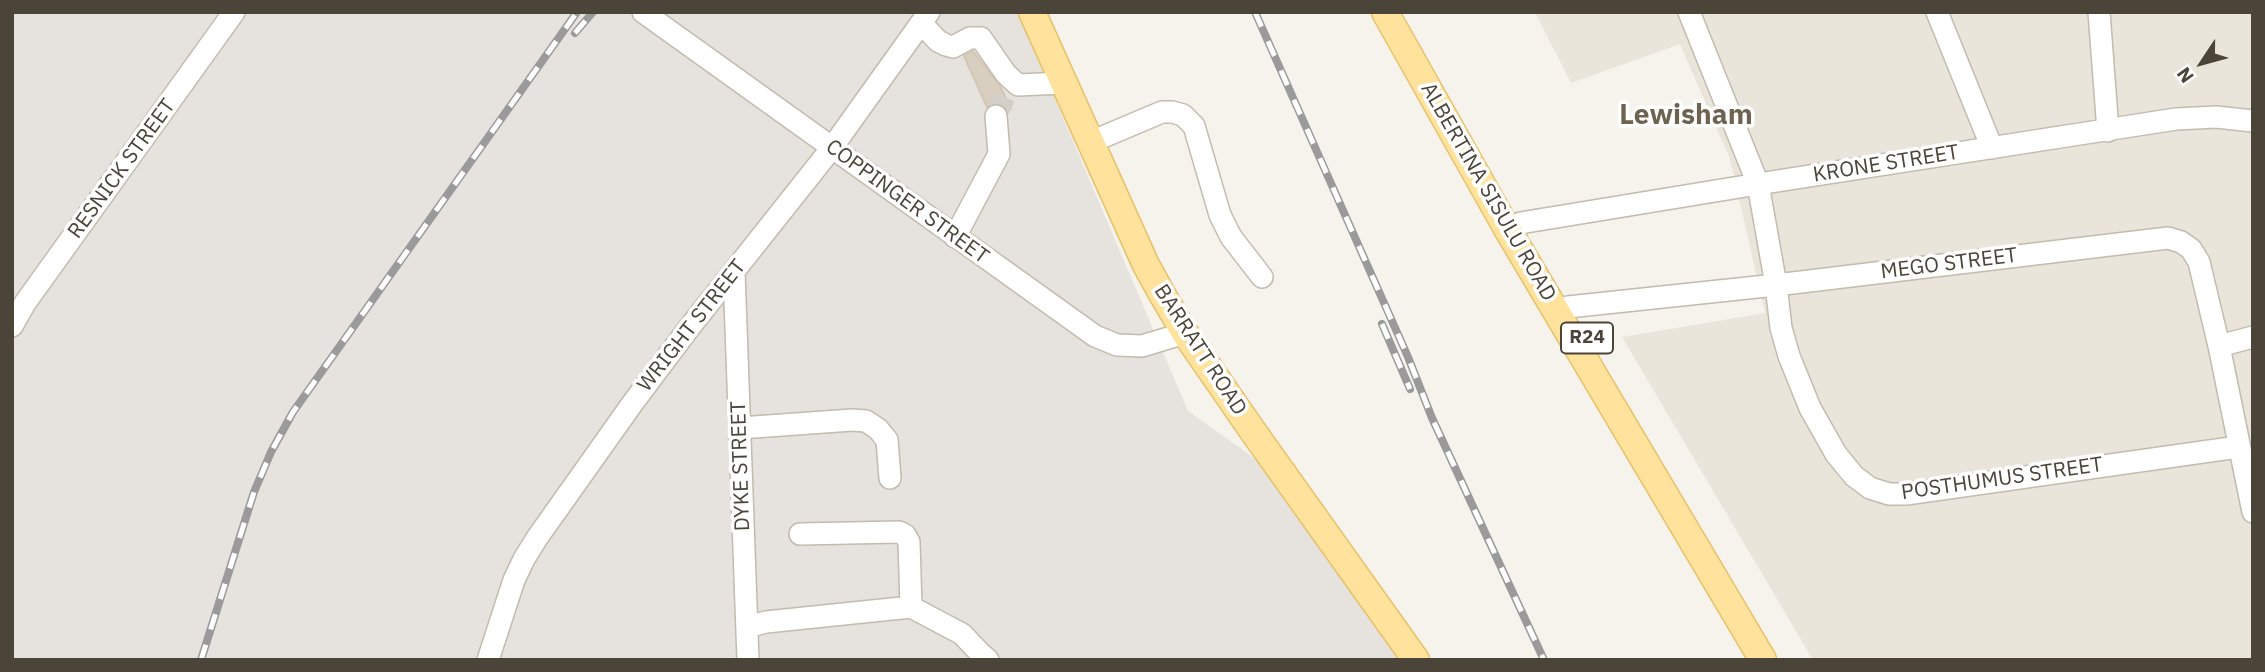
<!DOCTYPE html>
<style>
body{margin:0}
#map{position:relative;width:2265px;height:672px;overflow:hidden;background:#f6f3ec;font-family:"IBM Plex Sans",sans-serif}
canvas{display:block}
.frame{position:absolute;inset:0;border:14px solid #4b4439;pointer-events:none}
.north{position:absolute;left:2167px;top:28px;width:70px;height:70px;-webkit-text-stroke:5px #fff;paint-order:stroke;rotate:234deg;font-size:19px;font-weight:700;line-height:28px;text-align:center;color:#4b4439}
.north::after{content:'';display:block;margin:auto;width:24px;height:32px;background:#4b4439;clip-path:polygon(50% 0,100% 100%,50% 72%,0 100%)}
</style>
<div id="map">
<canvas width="2265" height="672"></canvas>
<div class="frame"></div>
<div class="north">N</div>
</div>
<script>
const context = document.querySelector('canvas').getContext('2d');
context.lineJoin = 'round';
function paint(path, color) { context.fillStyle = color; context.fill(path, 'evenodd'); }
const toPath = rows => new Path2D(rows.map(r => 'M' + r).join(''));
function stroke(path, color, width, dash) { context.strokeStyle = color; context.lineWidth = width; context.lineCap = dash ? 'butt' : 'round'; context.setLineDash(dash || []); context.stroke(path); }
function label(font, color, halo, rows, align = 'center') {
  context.font = font + ' "IBM Plex Sans",sans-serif'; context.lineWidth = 7; context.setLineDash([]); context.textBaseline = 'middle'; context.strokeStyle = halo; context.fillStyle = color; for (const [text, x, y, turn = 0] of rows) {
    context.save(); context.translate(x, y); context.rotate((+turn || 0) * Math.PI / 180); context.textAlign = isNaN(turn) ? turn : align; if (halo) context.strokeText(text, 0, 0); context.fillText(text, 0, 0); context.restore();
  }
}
const residential = toPath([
 [1535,12,2253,12,2253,660,1813,660,1622,337,1765,313,1730,159,1680,44,1571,83]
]);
const industrial = toPath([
 [12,12,1018,12,1188,411,1260,462,1398,660,12,660]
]);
const building = toPath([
 [973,51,1000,86,1011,109,1008,111,1002,105,996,103,987,107,964,56,973,51]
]);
const minorTunnel = toPath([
 [996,116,1005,97]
]);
const minor = toPath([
 [643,12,1095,336,1117,345,1142,346,1185,333],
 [1689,12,1758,184,1776,285,1781,328,1789,356,1810,408,1836,454,1854,476,1870,488,1889,494,1906,494,2238,447],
 [1937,12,1992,148],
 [2099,12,2108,131],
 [921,23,938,41,946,45,953,47,970,38,981,38,1006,74,1018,85,1063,83],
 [1091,142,1162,112,1172,112,1183,115,1194,126,1220,215,1231,237,1262,277],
 [1520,223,1758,184,2176,119,2216,117,2253,121],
 [955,237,999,154,996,116],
 [734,272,748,660],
 [1556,311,1568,307,1776,285,2168,238,2181,242,2191,249,2199,262,2219,346,2253,512],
 [12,326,25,303,234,12],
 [2219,346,2253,337],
 [740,428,852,420,866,421,878,429,887,440,890,478],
 [800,534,899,532,905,535,909,542,911,607],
 [747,627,766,622,911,607,962,634,979,652,988,660],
 [488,660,514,580,524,559,537,538,632,404,689,328,831,149,929,12]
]);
const major = toPath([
 [1032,12,1146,265,1162,294,1185,333,1252,430,1416,660],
 [1385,12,1506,227,1763,660]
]);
const rail = toPath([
 [1255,12,1408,357,1432,418,1544,660],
 [575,33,593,12],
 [1382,324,1410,389],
 [201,660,254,492,271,452,293,412,577,12]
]);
const shields = [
 [1587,338,52]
];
const shieldNames = [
 ["R24",1587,338]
];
const streetNames = [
 ["KRONE STREET",1886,164,-9],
 ["RESNICK STREET",122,169,-54],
 ["ALBERTINA SISULU ROAD",1488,192,60],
 ["COPPINGER STREET",907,202,36],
 ["MEGO STREET",1949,264,-7],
 ["WRIGHT STREET",692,326,-52],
 ["BARRATT ROAD",1200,350,57],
 ["DYKE STREET",741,466,-92],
 ["POSTHUMUS STREET",2002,479,-8]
];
const districtNames = [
 ["Lewisham",1686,116]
];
paint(residential, '#eae5da');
paint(industrial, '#e6e2dd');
paint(building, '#d8cfc1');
stroke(building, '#d3c7b4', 2);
stroke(minorTunnel, '#d4d0c8', 21, [21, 10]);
stroke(minor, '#c2bbae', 24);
stroke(major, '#e6c16a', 29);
stroke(minor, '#fff', 21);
stroke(major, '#ffe39c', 26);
stroke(rail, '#9a9a9a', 8);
stroke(rail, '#fff', 5, [16]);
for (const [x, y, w] of shields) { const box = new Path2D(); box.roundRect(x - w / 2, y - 15.5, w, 31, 5); context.fillStyle = '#fff'; context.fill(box); stroke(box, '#4b4439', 2); }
label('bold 19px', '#4b4439', null, shieldNames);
label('21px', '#4b4439', '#fff', streetNames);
label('bold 28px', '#6e6250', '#fff', districtNames);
</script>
